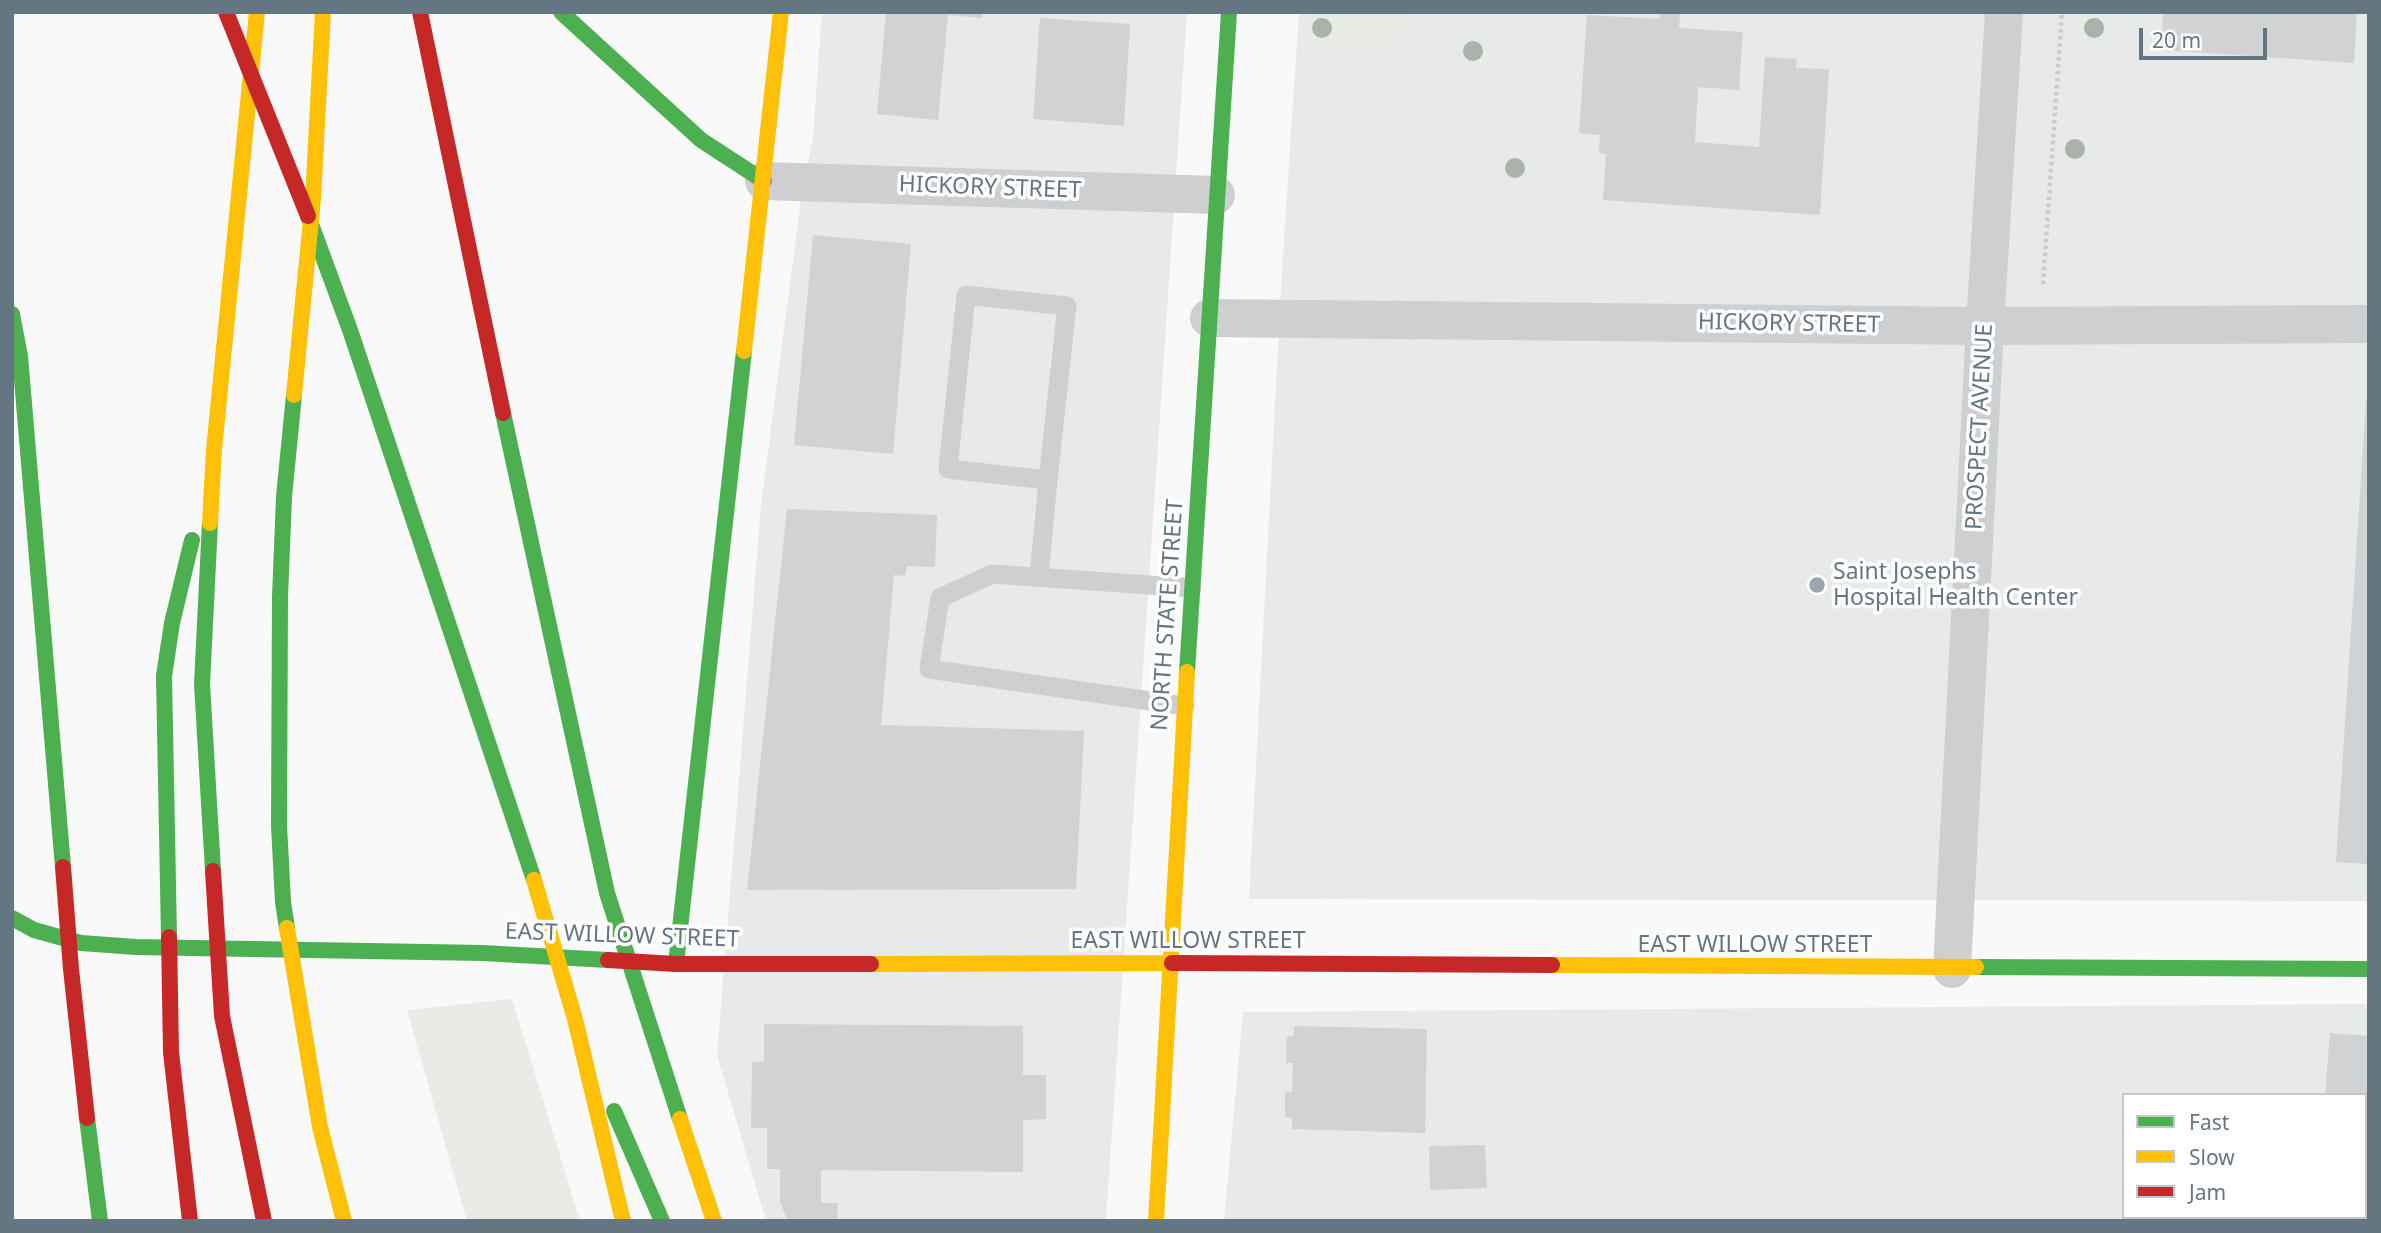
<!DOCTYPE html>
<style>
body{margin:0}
#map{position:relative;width:2381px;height:1233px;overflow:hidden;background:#f9f9f9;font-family:"Noto Sans",sans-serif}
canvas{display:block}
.frame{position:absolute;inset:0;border:14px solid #657683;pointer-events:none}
.legend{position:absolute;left:2122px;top:1093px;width:245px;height:126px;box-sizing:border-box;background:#fff;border:2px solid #c1c8cd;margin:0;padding:9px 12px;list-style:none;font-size:21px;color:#657683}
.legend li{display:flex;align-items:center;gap:14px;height:35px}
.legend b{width:35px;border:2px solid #c1c8cd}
.scale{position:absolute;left:2139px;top:28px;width:128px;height:32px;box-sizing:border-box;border:4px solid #657683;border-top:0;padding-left:9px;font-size:21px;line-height:24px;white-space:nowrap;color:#657683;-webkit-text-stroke:5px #fff;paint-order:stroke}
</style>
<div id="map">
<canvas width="2381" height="1233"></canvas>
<div class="frame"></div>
<ul class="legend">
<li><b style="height:9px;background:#4caf50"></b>Fast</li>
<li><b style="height:9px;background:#ffc107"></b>Slow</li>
<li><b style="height:9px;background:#c62828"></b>Jam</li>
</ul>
<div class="scale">20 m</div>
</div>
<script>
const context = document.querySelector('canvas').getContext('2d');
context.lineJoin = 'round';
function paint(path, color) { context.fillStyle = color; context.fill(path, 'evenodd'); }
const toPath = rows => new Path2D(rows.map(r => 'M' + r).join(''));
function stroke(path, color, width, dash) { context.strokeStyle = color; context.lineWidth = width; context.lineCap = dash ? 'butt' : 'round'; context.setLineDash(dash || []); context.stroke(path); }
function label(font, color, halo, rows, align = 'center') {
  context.font = font + ' "Noto Sans",sans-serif'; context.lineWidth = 7; context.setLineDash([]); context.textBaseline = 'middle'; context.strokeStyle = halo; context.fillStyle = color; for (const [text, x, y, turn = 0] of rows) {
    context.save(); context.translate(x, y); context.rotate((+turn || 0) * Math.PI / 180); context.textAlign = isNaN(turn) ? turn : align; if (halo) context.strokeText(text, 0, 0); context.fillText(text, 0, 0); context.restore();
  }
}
const built = toPath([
 [822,12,1187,12,1106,1221,766,1221,717,1055,761,505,802,192,813,137],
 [1299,12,2369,12,2369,901,1249,899,1282,270],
 [2369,1004,2369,1221,1224,1221,1243,1012],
 [2124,1095,2365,1095,2365,1217,2124,1217]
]);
const green = toPath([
 [1313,12,1407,12,1386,59,1311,53],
 [512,999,580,1221,467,1221,407,1010]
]);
const building = toPath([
 [886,12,983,12,982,18,948,15,938,120,877,114],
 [1660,12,1680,14,1679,28,1743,32,1739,90,1698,87,1695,142,1759,147,1765,57,1797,59,1796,68,1829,69,1820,215,1603,200,1606,154,1599,153,1600,135,1579,133,1587,15,1660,19],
 [2163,12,2357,12,2354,63,2161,50],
 [1040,18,1130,24,1124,126,1033,119],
 [813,235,911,244,893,454,794,445],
 [2366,400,2369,400,2369,864,2336,862],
 [787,509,937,515,935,567,907,566,905,576,894,575,881,725,1084,731,1076,889,747,890],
 [764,1024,1023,1026,1023,1075,1046,1075,1046,1119,1023,1120,1023,1172,821,1170,821,1203,838,1203,837,1221,788,1221,780,1202,780,1169,767,1169,767,1128,751,1128,752,1062,764,1062],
 [1294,1026,1427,1029,1425,1133,1292,1129,1292,1117,1285,1117,1285,1091,1292,1092,1293,1063,1286,1063,1287,1037,1294,1036],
 [2330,1033,2369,1036,2369,1221,2321,1221,2322,1217,2365,1217,2365,1095,2325,1094],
 [1485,1145,1487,1188,1430,1190,1429,1146]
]);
const path = toPath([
 [2043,284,2062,12]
]);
const lane = toPath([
 [1039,577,1048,480,1067,306,966,295,948,469,1048,480],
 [1185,706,929,669,940,598,992,574,1192,588]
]);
const street = toPath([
 [764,181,1216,195],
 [1209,318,1985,326,2369,324],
 [1952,969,1985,326,2004,12]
]);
const fast = toPath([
 [561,12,701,140,764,181],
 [308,216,350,330,534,880],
 [12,314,20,356,63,867],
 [503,413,607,893,680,1119],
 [210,523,202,684,213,871],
 [1187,672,1229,12],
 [12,918,34,930,81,943,136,947,483,953,608,960],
 [287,928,283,902,279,825,280,597,284,497,294,395],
 [169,937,164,676,172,623,192,540],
 [676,964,744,351],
 [1976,967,2369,969],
 [614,1111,662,1221],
 [87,1118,100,1221]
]);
const slow = toPath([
 [744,351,781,12],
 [294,395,313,199,323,12],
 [210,523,214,450,257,12],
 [534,880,575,1019,623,1221],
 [287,928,320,1127,344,1221],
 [871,964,1172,963],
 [1552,965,1976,967],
 [680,1119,714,1221],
 [1156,1221,1187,672]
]);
const jam = toPath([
 [226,12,308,216],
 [420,12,503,413],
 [63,867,71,969,87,1118],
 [213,871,222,1016,264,1221],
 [169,937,171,1052,190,1221],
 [608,960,676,964,871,964],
 [1172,963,1552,965]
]);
const trees = [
 [1322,28],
 [2094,28],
 [1473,51],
 [2075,149],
 [1515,168]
];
const markers = [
 [1817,585,9,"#99a4ac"]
];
const streetNames = [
 ["HICKORY STREET",990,188,2],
 ["HICKORY STREET",1789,324,1],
 ["PROSPECT AVENUE",1980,427,-87],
 ["NORTH STATE STREET",1168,615,-86],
 ["EAST WILLOW STREET",622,936,2],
 ["EAST WILLOW STREET",1188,941],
 ["EAST WILLOW STREET",1755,945]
];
const poiNames = [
 ["Saint Josephs",1833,572],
 ["Hospital Health Center",1833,598]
];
paint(built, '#e8e9e9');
paint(green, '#e8ebe6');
paint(building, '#d0d2d3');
stroke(path, '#cbcccd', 4.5, [3.5, 3.5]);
stroke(lane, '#cecfd0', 19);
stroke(street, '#cecfd0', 38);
stroke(fast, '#4caf50', 16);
stroke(slow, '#ffc107', 16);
stroke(jam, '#c62828', 16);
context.fillStyle = '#a9b3a7';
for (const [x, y] of trees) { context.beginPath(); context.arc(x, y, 10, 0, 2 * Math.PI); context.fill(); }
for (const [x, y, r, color] of markers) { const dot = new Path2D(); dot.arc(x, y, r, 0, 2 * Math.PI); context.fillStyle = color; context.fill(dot); stroke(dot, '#fff', 2.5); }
label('23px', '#657683', '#fff', streetNames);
label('23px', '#657683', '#fff', poiNames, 'left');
</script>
